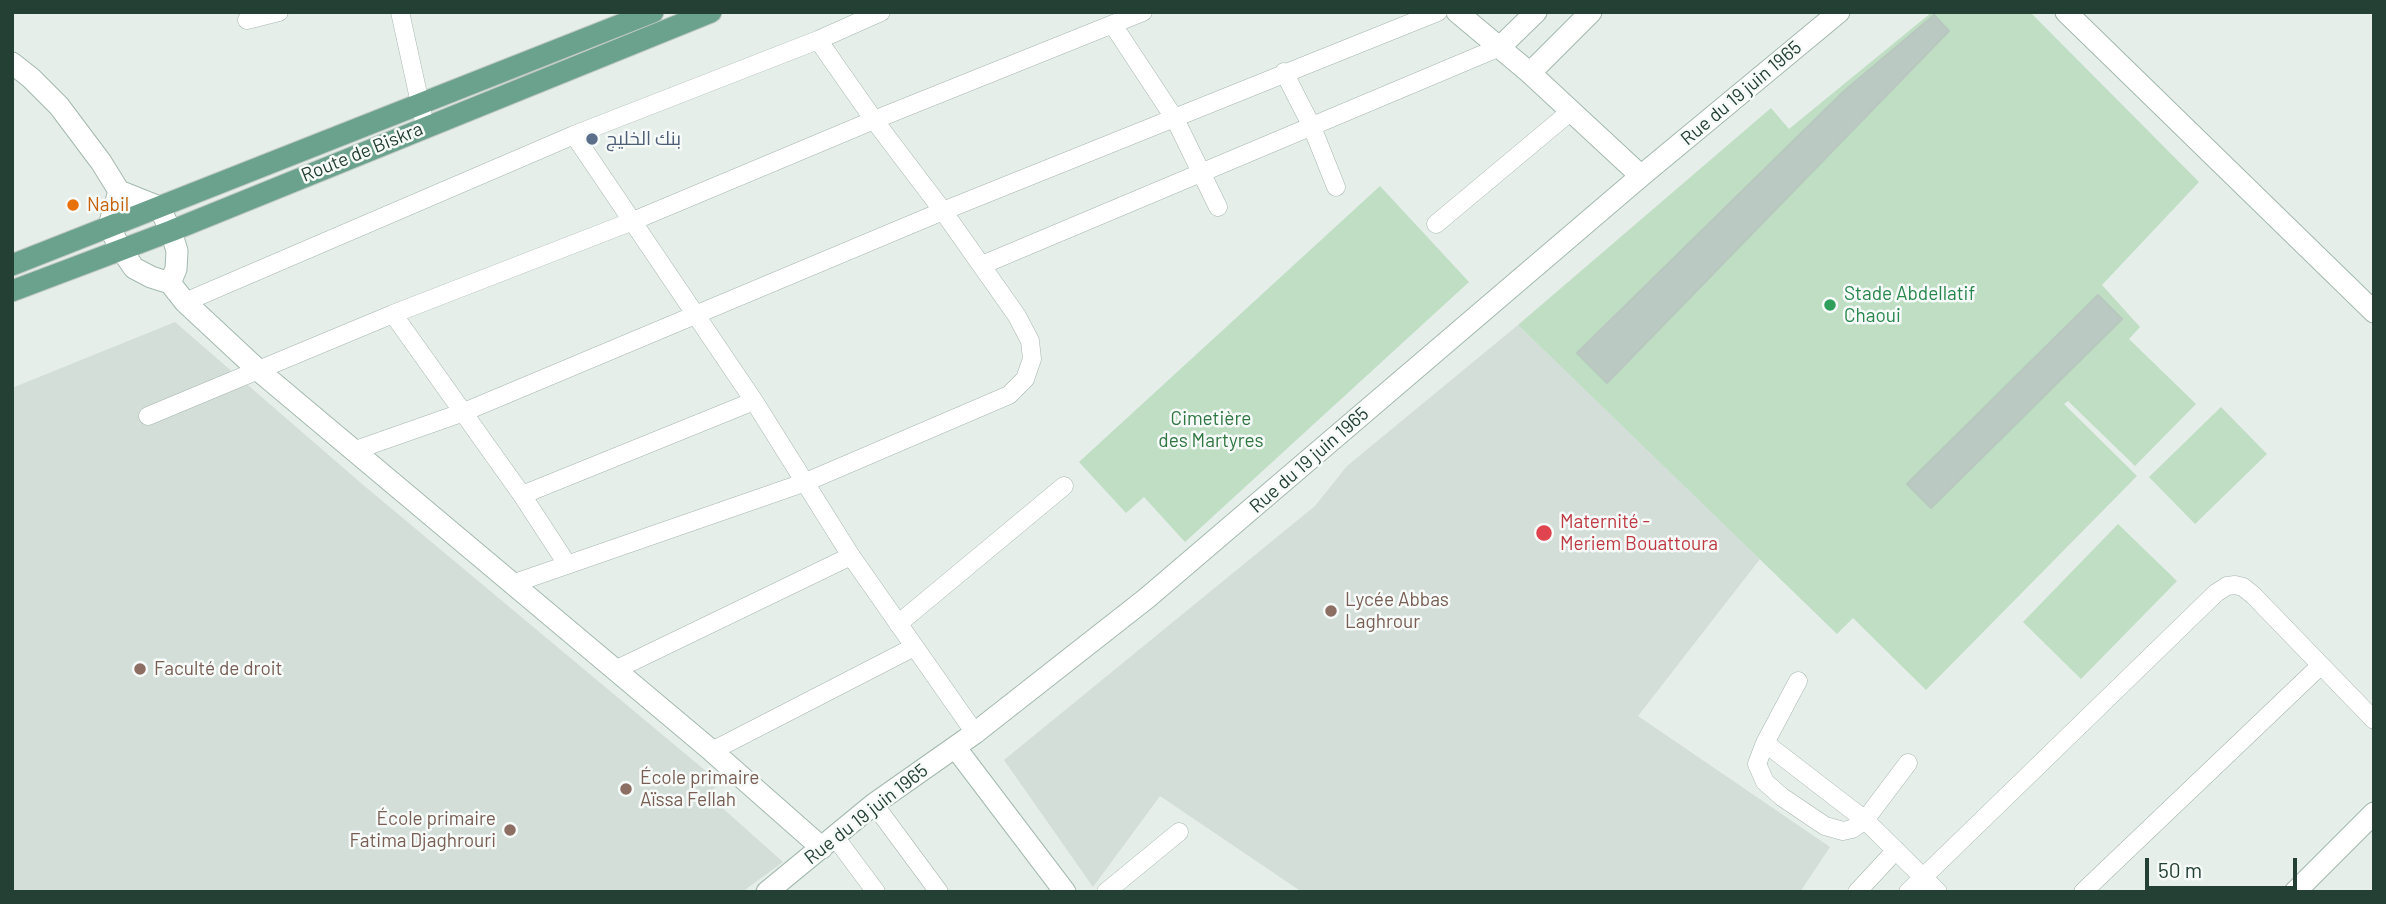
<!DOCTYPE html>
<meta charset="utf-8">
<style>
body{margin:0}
#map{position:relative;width:2386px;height:904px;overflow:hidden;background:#e5eee9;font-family:Barlow,sans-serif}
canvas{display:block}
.frame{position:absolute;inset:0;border:14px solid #244035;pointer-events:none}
.scale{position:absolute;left:2145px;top:858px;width:152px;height:32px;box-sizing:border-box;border:4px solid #244035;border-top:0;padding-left:9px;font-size:21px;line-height:24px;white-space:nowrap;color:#244035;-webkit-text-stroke:5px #f6faf8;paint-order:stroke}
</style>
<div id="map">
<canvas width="2386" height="904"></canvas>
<div class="frame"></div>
<div class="scale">50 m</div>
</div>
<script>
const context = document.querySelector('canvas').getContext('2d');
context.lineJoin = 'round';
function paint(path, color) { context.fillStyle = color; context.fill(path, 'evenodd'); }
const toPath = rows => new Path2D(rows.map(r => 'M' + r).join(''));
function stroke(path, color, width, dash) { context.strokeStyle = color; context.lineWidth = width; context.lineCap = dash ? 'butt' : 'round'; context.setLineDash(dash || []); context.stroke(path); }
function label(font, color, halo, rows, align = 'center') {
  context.font = font + ' Barlow,Cairo,sans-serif'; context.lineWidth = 5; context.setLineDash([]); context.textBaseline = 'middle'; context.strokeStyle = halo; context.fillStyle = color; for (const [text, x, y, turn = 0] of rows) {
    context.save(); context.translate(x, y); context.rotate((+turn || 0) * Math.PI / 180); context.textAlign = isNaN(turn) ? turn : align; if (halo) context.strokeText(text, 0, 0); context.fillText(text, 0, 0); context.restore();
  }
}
const built = toPath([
 [175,322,362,484,719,782,709,796,783,862,742,892,12,892,12,388],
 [1518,325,1760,559,1638,716,1830,847,1800,892,1302,892,1160,796,1093,887,1004,760,1315,506,1347,466]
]);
const green = toPath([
 [1932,12,2030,12,2199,182,2102,285,2140,327,2129,339,2196,404,2135,466,2068,401,2064,404,2137,476,1926,690,1853,618,1837,634,1518,325,1771,108,1789,129],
 [1380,186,1469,282,1185,542,1144,497,1126,513,1079,462],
 [2221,407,2267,454,2195,524,2149,477],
 [2118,524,2177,581,2081,679,2023,622]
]);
const building = toPath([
 [1934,15,1949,31,1607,383,1577,353,1843,92,1934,15],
 [2098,295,2122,319,1931,508,1907,484,2098,295]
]);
const street = toPath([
 [400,12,425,126],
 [247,20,279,12],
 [1113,25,1175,119,1218,207],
 [1284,72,1312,127,1336,187],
 [574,135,754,401,851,556,975,733],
 [1436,224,1570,112],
 [982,265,1500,47],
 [185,302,574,135,818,40,881,12],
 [393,314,522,495,567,564],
 [148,416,393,314,633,221,874,120,1143,12],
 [353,451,464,412,943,211,1438,12],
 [522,495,754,401],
 [512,584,806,482,1009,395,1025,379,1032,359,1030,341,1017,316,943,211,874,120,818,40],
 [898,624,1064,486],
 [615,670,851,556],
 [1798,681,1765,743,1757,764,1765,782,1782,797,1825,826,1843,831,1852,829,1865,820,1908,763],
 [1765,743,1865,820,1938,892],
 [712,751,914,647],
 [874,804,939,892],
 [835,837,876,892],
 [1106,892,1179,832],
 [1857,892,1896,850],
 [1908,892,2216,593,2227,586,2235,585,2243,587,2253,595,2374,720],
 [2083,892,2320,666]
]);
const secondary = toPath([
 [1457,12,1530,73,1641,176],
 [2066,12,2374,312],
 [1500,47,1536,12],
 [12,63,31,78,59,106,101,162,119,191,159,207,171,231,177,251,176,269,170,283],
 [1530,73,1591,12],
 [119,191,109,226,120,248,134,268,151,277,170,283,185,302,258,370,712,751,822,848],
 [955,747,1065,892],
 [767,892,874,804,975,733,1147,598,1641,176,1839,12],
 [2295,892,2374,813]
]);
const primary = toPath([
 [12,265,653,12],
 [12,291,171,231,711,12]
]);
const markers = [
 [592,139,7,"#5c6f8a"],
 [73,205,7,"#e8710a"],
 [1830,305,7,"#2e9e5b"],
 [1544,533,9,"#e0444e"],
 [1331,611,7,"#8d6e63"],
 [140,669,7,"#8d6e63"],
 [626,789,7,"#8d6e63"],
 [510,830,7,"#8d6e63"]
];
const streetNames = [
 ["Rue du 19 juin 1965",1741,93,-40],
 ["Route de Biskra",362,152,-22],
 ["Rue du 19 juin 1965",1309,460,-41],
 ["Rue du 19 juin 1965",866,814,-38]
];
const serviceNames = [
 ["بنك الخليج",606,139]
];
const foodNames = [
 ["Nabil",87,205]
];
const leisureNames = [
 ["Stade Abdellatif",1844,294],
 ["Chaoui",1844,316]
];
const parkNames = [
 ["Cimetière",1211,419],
 ["des Martyres",1211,441]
];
const healthNames = [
 ["Maternité -",1560,522],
 ["Meriem Bouattoura",1560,544]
];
const educationNames = [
 ["Lycée Abbas",1345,600],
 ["Laghrour",1345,622],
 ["Faculté de droit",154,669],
 ["École primaire",640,778],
 ["Aïssa Fellah",640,800],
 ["École primaire",496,819,"right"],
 ["Fatima Djaghrouri",496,841,"right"]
];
paint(built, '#d3ded8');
paint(green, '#bfdec4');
paint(building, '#bac9c2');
stroke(building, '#b8c8bf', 2);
stroke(street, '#a7b6af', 19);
stroke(secondary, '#a4b9af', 23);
stroke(primary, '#c2cac6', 23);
stroke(street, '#fff', 18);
stroke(secondary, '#fff', 21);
stroke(primary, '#6ba28d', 21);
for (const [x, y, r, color] of markers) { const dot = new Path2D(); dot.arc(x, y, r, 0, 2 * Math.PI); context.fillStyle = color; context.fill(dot); stroke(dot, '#f6faf8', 2.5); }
label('19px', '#244035', '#f6faf8', streetNames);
label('19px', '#4e5e75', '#f6faf8', serviceNames, 'left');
label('19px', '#c56008', '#f6faf8', foodNames, 'left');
label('19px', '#27864d', '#f6faf8', leisureNames, 'left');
label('19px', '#2f7642', '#f6faf8', parkNames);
label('19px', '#be3a42', '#f6faf8', healthNames, 'left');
label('19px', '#785e54', '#f6faf8', educationNames, 'left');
</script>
